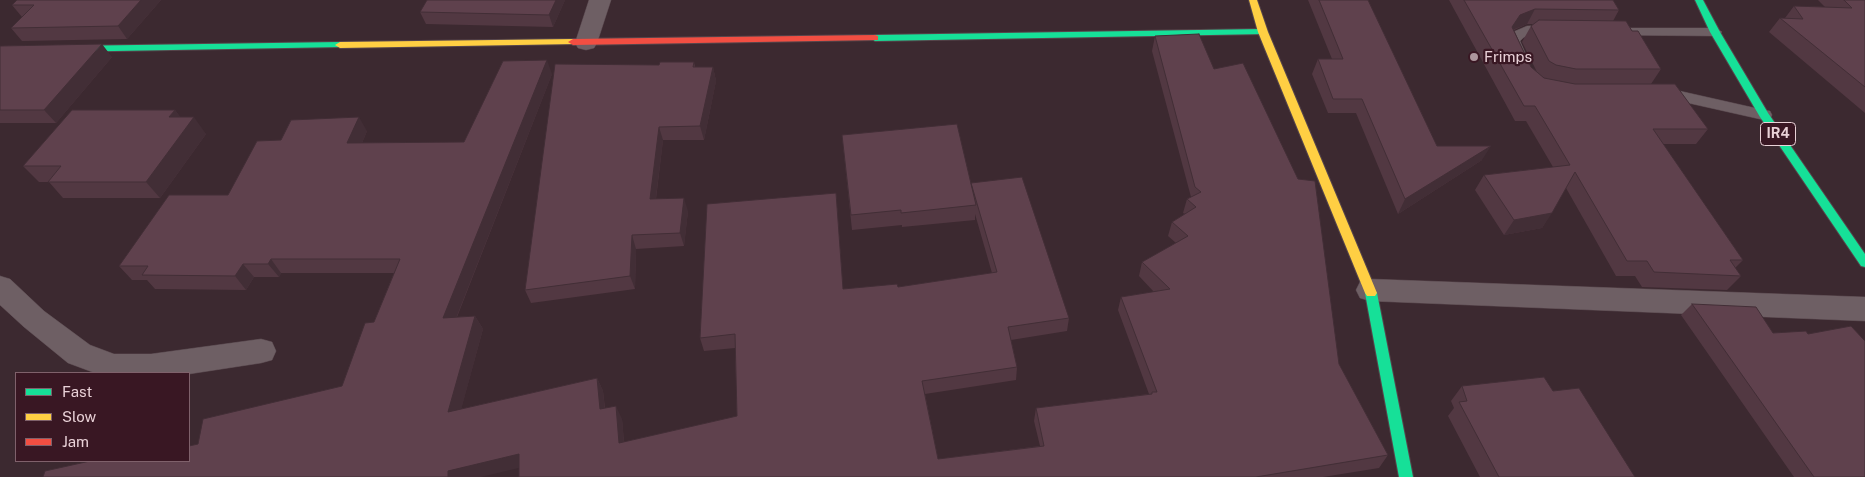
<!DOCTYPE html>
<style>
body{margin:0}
#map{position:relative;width:1865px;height:477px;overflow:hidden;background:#3c2930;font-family:"Public Sans",sans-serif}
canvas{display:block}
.legend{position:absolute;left:15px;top:372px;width:175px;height:90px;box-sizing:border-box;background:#391723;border:1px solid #7f616b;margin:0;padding:6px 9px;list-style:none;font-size:15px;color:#e9d1d7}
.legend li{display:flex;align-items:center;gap:10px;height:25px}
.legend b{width:25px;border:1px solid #7f616b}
</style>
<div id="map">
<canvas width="1865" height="477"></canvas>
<ul class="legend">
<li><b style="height:6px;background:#16e098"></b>Fast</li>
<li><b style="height:6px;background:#ffcf43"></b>Slow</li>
<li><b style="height:6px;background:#f24e42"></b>Jam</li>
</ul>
</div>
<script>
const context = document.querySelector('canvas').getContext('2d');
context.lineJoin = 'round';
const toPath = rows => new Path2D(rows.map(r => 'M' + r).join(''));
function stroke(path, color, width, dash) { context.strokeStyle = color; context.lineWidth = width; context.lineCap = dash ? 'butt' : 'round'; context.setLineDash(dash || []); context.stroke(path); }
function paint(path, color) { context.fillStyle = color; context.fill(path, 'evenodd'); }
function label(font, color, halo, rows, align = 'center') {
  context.font = font + ' "Public Sans",sans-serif'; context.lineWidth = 4.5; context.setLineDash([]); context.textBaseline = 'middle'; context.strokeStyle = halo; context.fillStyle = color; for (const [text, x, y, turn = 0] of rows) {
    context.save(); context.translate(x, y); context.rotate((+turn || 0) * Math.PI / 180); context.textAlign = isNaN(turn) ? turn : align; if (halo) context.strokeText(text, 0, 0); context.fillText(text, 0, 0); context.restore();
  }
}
const lane = toPath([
 [1553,25,1560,29,1558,32,1530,34,1523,38,1520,41,1527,57,1520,62,1515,60,1506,41,1513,32,1527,26,1553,25],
 [1616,28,1715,28,1722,32,1715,36,1611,35,1609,32,1611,29,1616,28],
 [1662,87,1764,110,1770,111,1772,115,1770,119,1764,120,1657,96,1654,92,1657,88,1662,87]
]);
const street = toPath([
 [589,0,611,0,597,43,594,48,586,50,578,48,575,43,589,0],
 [0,276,10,279,44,311,90,345,114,354,151,354,261,339,272,342,276,351,272,360,261,363,189,374,95,373,68,363,24,327,0,305,0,276],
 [1370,279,1865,297,1865,321,1370,301,1360,298,1356,290,1360,282,1370,279]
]);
const fast = toPath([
 [1695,0,1703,0,1720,32,1768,113,1865,254,1865,267,1861,266,1760,117,1710,32,1695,0],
 [1263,29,1266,30,1266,34,875,41,870,38,875,35,1263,29],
 [340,42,343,43,343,47,0,53,0,47,340,42],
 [1371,288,1375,290,1377,293,1413,477,1399,477,1365,293,1367,290,1371,288]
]);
const slow = toPath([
 [1249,0,1257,0,1268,32,1377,293,1375,296,1367,296,1365,293,1258,32,1249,0],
 [573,39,576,40,576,44,340,48,335,45,340,42,573,39]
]);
const jam = toPath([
 [875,35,878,36,878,40,573,45,568,42,573,39,875,35]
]);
const wall = toPath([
 [17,0,161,0,127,39,22,41,11,28,22,17,12,5],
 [565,0,553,27,426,24,420,12],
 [1308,0,1368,0,1437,146,1482,160,1398,214,1356,113,1328,113,1312,74,1318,59,1332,59],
 [1449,0,1613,0,1619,10,1613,21,1632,31,1661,69,1651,84,1708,129,1696,144,1663,144,1743,260,1735,268,1741,276,1727,290,1642,287,1635,276,1616,276,1566,188,1542,228,1504,235,1475,190,1484,175,1553,167,1526,121,1515,121],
 [1527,24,1533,24,1531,26,1522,42,1537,72,1531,67,1514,30],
 [1818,0,1865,0,1865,113,1769,32,1780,18,1785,18,1794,6,1825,7],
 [1155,36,1339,364,1388,455,1379,468,1323,477,519,477,519,468,189,461,198,444,342,386,374,322,394,273,281,273,279,277,254,277,246,290,155,289,147,280,132,280,119,266,228,195,281,140,367,131,362,143,464,142,552,74,457,317,475,316,483,329,461,409,597,378,603,391,605,408,622,419,624,442,737,416,735,348,704,351,700,338,836,193,843,289,898,287,992,273,975,214,975,220,902,227,902,225,852,230,842,135,971,185,1069,318,1067,331,1011,340,1017,367,1016,380,925,394,938,459,1040,446,1034,421,1036,408,1149,394,1118,310,1121,297,1154,292,1139,276,1142,262,1176,243,1168,236,1172,222,1185,214,1183,213,1187,199,1191,197,1152,51],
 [0,46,112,57,56,123,0,123],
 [694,62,695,67,713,67,716,81,704,140,663,140,656,199,688,211,684,246,636,249,635,289,531,303,525,290,659,65],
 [175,110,180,117,206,134,160,198,63,198,49,182,39,182,23,166],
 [1692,304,1865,477,1794,477,1681,315],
 [1462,386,1553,391,1635,477,1480,477,1448,416,1454,408,1451,401]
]);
const shadedWall = toPath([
 [141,0,161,0,127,39,118,26],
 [556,0,565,0,553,27,549,15],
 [1535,9,1527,24,1512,30,1512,27,1520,15],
 [102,44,112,57,56,123,44,110],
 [547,60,552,74,451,331,443,318],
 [713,67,716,81,704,140,700,126],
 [175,110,187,126,169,117],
 [194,117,206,134,160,198,146,182],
 [359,117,367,131,356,157,347,143],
 [659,127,663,140,654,213,650,199],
 [1491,146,1482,160,1398,214,1405,199],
 [684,198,688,211,684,246,680,233],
 [1552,213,1542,228,1504,235,1514,220],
 [632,235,636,249,635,289,630,276],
 [271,259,281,273,279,277,268,264],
 [243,264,254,277,246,290,235,276],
 [475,316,483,329,457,425,448,412],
 [597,378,603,391,606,422,600,409],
 [616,406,622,419,625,456,619,443],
 [519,454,527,466,481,477,448,477,448,471]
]);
const building = toPath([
 [17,0,141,0,118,26,11,28,34,5,12,5,17,0],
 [427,0,556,0,549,15,420,12,427,0],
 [1319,0,1368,0,1437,146,1491,146,1405,199,1362,99,1333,99,1318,59,1343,59,1319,0],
 [1464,0,1613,0,1619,10,1535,9,1520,15,1512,27,1531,67,1544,78,1575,84,1675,84,1708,129,1653,129,1743,260,1730,260,1741,276,1654,272,1647,261,1627,261,1575,172,1552,213,1514,220,1484,175,1570,165,1535,106,1524,106,1464,0],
 [1844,0,1865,0,1865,87,1780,18,1803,19,1794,6,1852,8,1844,0],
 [1539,20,1626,21,1632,31,1638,31,1661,69,1576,69,1556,65,1549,61,1531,26,1539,20],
 [1199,34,1214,69,1243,63,1298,179,1315,181,1339,364,1388,455,1256,477,519,477,519,454,448,471,448,477,43,477,45,471,90,461,189,461,189,446,198,444,203,419,342,386,365,323,374,322,400,259,271,259,268,264,243,264,235,276,142,275,148,266,119,266,169,195,228,195,257,141,281,140,291,120,359,117,347,143,464,142,503,61,547,60,443,318,475,316,448,412,597,378,600,409,616,406,619,443,737,416,735,334,700,338,707,204,836,193,843,289,897,284,898,287,997,272,971,183,1022,177,1069,318,1008,327,1017,367,922,381,938,459,1044,446,1036,408,1152,394,1152,392,1157,392,1121,297,1170,289,1142,262,1188,236,1172,222,1196,207,1187,199,1201,192,1195,187,1155,36,1199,34],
 [102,44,44,110,0,110,0,46,102,44],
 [660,62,694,62,693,67,713,67,700,126,659,127,650,199,684,198,680,233,632,235,630,276,525,290,555,64,659,65,660,62],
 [72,110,175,110,169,117,194,117,146,182,48,182,61,166,23,166,72,110],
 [957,124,976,205,901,213,901,210,851,215,842,135,957,124],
 [1692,304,1756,307,1773,333,1806,331,1808,334,1851,326,1865,341,1865,477,1814,477,1692,304],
 [1544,377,1553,391,1579,388,1635,477,1499,477,1459,402,1467,401,1462,386,1544,377]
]);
const markers = [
 [1474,57,5,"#ac969d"]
];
const shields = [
 [1778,134,35]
];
const shieldNames = [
 ["IR4",1778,134]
];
const poiNames = [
 ["Frimps",1484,57]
];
stroke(lane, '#56454b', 1);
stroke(street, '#56454b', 1);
stroke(fast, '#56454b', 2);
stroke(slow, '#56454b', 2);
stroke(jam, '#56454b', 2);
paint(lane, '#6e5f64');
paint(street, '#6e5f64');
paint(fast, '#16e098');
paint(slow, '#ffcf43');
paint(jam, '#f24e42');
paint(wall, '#523842');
paint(shadedWall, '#422e36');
paint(building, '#5f414d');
stroke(building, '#422e36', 1);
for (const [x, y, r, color] of markers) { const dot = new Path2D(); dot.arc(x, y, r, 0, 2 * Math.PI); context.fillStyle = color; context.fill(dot); stroke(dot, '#391723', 2); }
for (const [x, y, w] of shields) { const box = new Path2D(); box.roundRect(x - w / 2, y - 11.5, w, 23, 4); context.fillStyle = '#391723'; context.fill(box); stroke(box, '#e9d1d7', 1); }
label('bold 14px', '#e9d1d7', null, shieldNames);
label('15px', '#e9d1d7', '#391723', poiNames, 'left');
</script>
